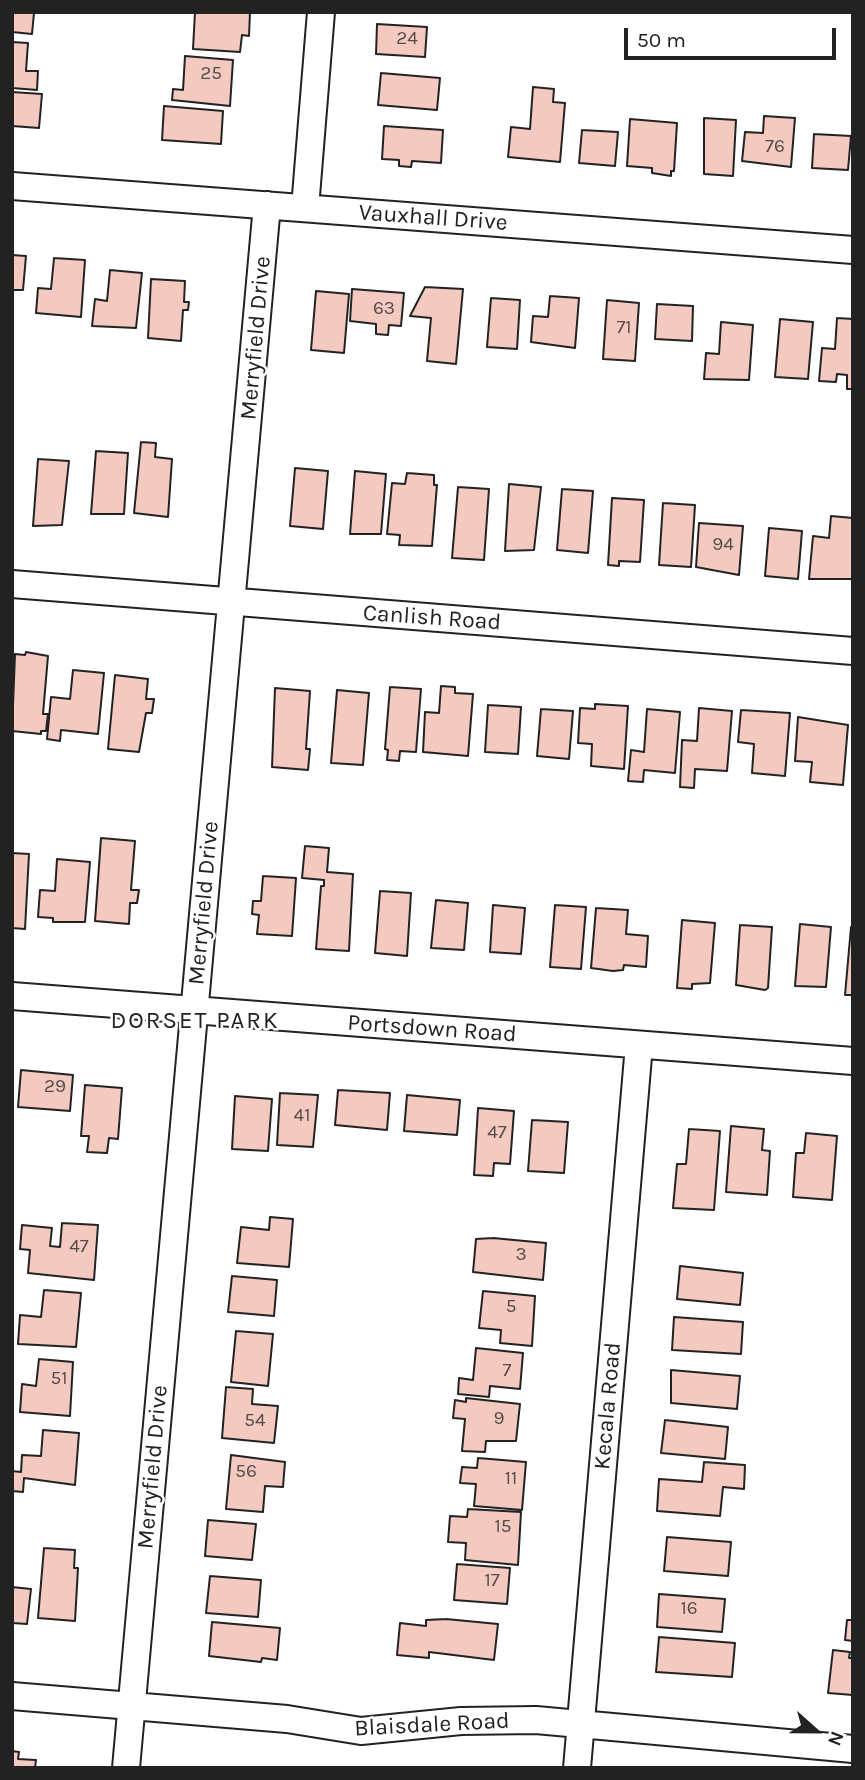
<!DOCTYPE html>
<style>
body{margin:0}
#map{position:relative;width:865px;height:1780px;overflow:hidden;background:#fff;font-family:Karla,sans-serif}
canvas{display:block}
.frame{position:absolute;inset:0;border:14px solid #222;pointer-events:none}
.north{position:absolute;left:781px;top:1696px;width:70px;height:70px;-webkit-text-stroke:5px #fff;paint-order:stroke;rotate:111deg;font-size:19px;font-weight:700;line-height:28px;text-align:center;color:#222}
.north::after{content:'';display:block;margin:auto;width:24px;height:32px;background:#222;clip-path:polygon(50% 0,100% 100%,50% 72%,0 100%)}
.scale{position:absolute;left:624px;top:28px;width:212px;height:32px;box-sizing:border-box;border:4px solid #222;border-top:0;padding-left:9px;font-size:21px;line-height:24px;white-space:nowrap;color:#222;-webkit-text-stroke:5px #fff;paint-order:stroke}
</style>
<div id="map">
<canvas width="865" height="1780"></canvas>
<div class="frame"></div>
<div class="north">N</div>
<div class="scale">50 m</div>
</div>
<script>
const context = document.querySelector('canvas').getContext('2d');
context.lineJoin = 'round';
function paint(path, color) { context.fillStyle = color; context.fill(path, 'evenodd'); }
const toPath = rows => new Path2D(rows.map(r => 'M' + r).join(''));
function stroke(path, color, width, dash) { context.strokeStyle = color; context.lineWidth = width; context.lineCap = dash ? 'butt' : 'round'; context.setLineDash(dash || []); context.stroke(path); }
function label(font, color, halo, rows, align = 'center') {
  context.font = font + ' Karla,sans-serif'; context.lineWidth = 5; context.setLineDash([]); context.textBaseline = 'middle'; context.strokeStyle = halo; context.fillStyle = color; for (const [text, x, y, turn = 0] of rows) {
    context.save(); context.translate(x, y); context.rotate((+turn || 0) * Math.PI / 180); context.textAlign = isNaN(turn) ? turn : align; if (halo) context.strokeText(text, 0, 0); context.fillText(text, 0, 0); context.restore();
  }
}
const building = toPath([
 [12,12,34,13,32,34,12,32,12,12],
 [195,12,250,12,249,36,242,35,240,52,193,49,195,12],
 [377,24,427,27,425,57,376,54,377,24],
 [12,42,28,43,26,71,38,71,37,90,12,88,12,42],
 [185,56,233,60,230,106,172,100,173,89,183,90,185,56],
 [381,73,440,78,437,110,378,105,381,73],
 [533,87,554,89,553,102,565,103,560,162,508,157,511,127,530,129,533,87],
 [12,92,42,94,39,128,12,126,12,92],
 [164,106,223,111,221,144,162,140,164,106],
 [764,116,795,118,791,167,742,161,745,132,763,133,764,116],
 [704,118,736,120,733,176,704,174,704,118],
 [630,119,677,123,674,171,671,171,671,176,652,173,652,168,627,166,630,119],
 [384,126,443,130,441,163,412,161,411,167,399,166,399,160,382,159,384,126],
 [582,130,618,132,615,166,579,163,582,130],
 [814,134,851,136,848,170,812,168,814,134],
 [12,255,26,256,23,290,12,290,12,255],
 [54,258,85,260,81,317,36,313,38,288,51,289,54,258],
 [110,270,142,273,136,328,92,326,95,299,107,301,110,270],
 [151,279,185,281,184,302,189,302,188,310,183,310,181,341,148,338,151,279],
 [425,287,463,289,456,364,427,361,431,318,410,316,425,287],
 [352,289,404,293,401,326,389,325,388,335,376,334,376,324,350,321,352,289],
 [316,291,349,294,344,353,311,350,316,291],
 [550,296,579,298,575,348,531,342,533,316,548,317,550,296],
 [491,298,520,300,517,349,487,347,491,298],
 [607,300,639,303,635,361,603,359,607,300],
 [657,304,693,306,692,341,655,339,657,304],
 [837,318,853,319,853,389,847,389,847,375,837,374,836,382,819,381,822,348,835,349,837,318],
 [780,319,813,322,808,379,775,377,780,319],
 [721,322,753,325,749,380,704,379,706,353,719,354,721,322],
 [141,442,156,443,155,457,172,459,168,517,134,513,141,442],
 [96,451,128,453,124,514,91,514,96,451],
 [38,459,69,461,62,525,33,526,38,459],
 [295,468,328,471,323,529,290,526,295,468],
 [355,471,386,474,381,534,350,534,355,471],
 [407,473,434,475,434,485,437,485,432,546,399,545,400,535,387,534,392,483,405,484,407,473],
 [509,484,541,487,534,550,505,551,509,484],
 [458,487,489,489,484,560,452,558,458,487],
 [562,489,593,491,588,553,557,550,562,489],
 [612,498,644,500,640,562,619,561,619,566,608,565,612,498],
 [663,503,695,505,691,567,659,565,663,503],
 [831,516,853,518,853,579,809,579,813,536,829,538,831,516],
 [699,523,743,526,739,575,696,567,699,523],
 [769,528,802,531,798,579,765,576,769,528],
 [26,652,48,656,43,714,48,714,46,731,41,731,41,734,12,731,15,654,25,655,26,652],
 [73,670,104,673,98,734,61,730,60,741,47,739,51,697,70,699,73,670],
 [115,675,148,679,146,699,154,699,152,713,146,713,139,752,108,749,115,675],
 [441,686,455,687,455,693,473,694,468,756,423,752,425,712,439,713,441,686],
 [390,687,421,689,416,752,400,751,399,761,387,760,388,750,385,749,390,687],
 [275,688,310,691,306,749,310,749,308,770,272,767,275,688],
 [337,690,369,693,363,765,331,763,337,690],
 [595,704,628,706,624,769,591,766,592,744,578,743,580,708,595,709,595,704],
 [488,705,521,707,518,754,485,752,488,705],
 [699,708,732,711,727,771,695,769,694,788,680,787,682,740,697,741,699,708],
 [541,709,573,711,569,759,537,756,541,709],
 [647,709,680,712,675,773,644,770,643,782,628,781,631,750,644,752,647,709],
 [741,710,790,713,785,776,752,773,754,744,738,742,741,710],
 [798,717,848,725,843,785,810,782,812,762,795,761,798,717],
 [101,838,135,841,131,890,139,890,137,903,130,903,129,924,95,921,101,838],
 [305,846,329,848,327,872,353,874,349,951,316,949,321,886,324,886,324,880,302,878,305,846],
 [12,853,29,854,25,929,12,928,12,853],
 [57,859,90,862,85,922,53,922,53,918,38,917,40,890,55,891,57,859],
 [263,876,296,878,292,936,257,934,259,915,252,914,253,901,261,901,263,876],
 [380,891,411,893,407,956,375,953,380,891],
 [436,900,468,903,464,950,431,948,436,900],
 [493,905,525,908,521,954,490,952,493,905],
 [555,905,586,907,581,969,550,967,555,905],
 [596,908,628,910,626,934,648,936,646,967,624,965,623,970,613,971,591,968,596,908],
 [682,920,715,923,710,983,692,984,692,989,677,988,682,920],
 [800,924,831,927,826,987,795,986,800,924],
 [740,925,772,927,768,988,765,990,736,985,740,925],
 [851,927,853,927,853,995,845,995,851,927],
 [21,1070,73,1075,70,1111,18,1107,21,1070],
 [85,1085,122,1088,118,1139,109,1138,107,1153,87,1152,89,1136,81,1136,85,1085],
 [338,1090,390,1093,387,1130,335,1125,338,1090],
 [280,1093,318,1095,313,1147,277,1145,280,1093],
 [407,1095,460,1100,457,1135,404,1131,407,1095],
 [235,1096,272,1099,268,1151,232,1149,235,1096],
 [478,1108,514,1111,510,1164,494,1163,493,1176,474,1175,478,1108],
 [532,1120,568,1122,564,1173,528,1171,532,1120],
 [731,1126,764,1129,762,1150,770,1151,767,1195,726,1192,731,1126],
 [689,1129,720,1131,714,1210,673,1208,677,1164,686,1164,689,1129],
 [806,1133,837,1136,832,1200,793,1197,796,1153,804,1153,806,1133],
 [270,1217,293,1219,289,1267,237,1263,241,1227,269,1230,270,1217],
 [62,1223,98,1225,94,1280,28,1273,30,1250,20,1249,22,1225,52,1228,50,1246,60,1247,62,1223],
 [493,1238,546,1243,543,1280,473,1272,476,1239,493,1238],
 [680,1266,743,1273,740,1305,677,1299,680,1266],
 [232,1276,277,1280,274,1316,228,1312,232,1276],
 [44,1290,81,1293,76,1347,18,1344,20,1315,41,1317,44,1290],
 [483,1291,535,1296,532,1346,500,1343,501,1330,479,1328,483,1291],
 [674,1317,743,1322,741,1354,672,1350,674,1317],
 [236,1331,273,1334,268,1386,231,1382,236,1331],
 [476,1348,523,1353,520,1389,490,1386,489,1397,458,1394,459,1378,473,1380,476,1348],
 [39,1359,73,1362,70,1416,20,1412,22,1384,36,1386,39,1359],
 [671,1370,740,1376,737,1409,671,1403,671,1370],
 [226,1387,253,1389,252,1404,278,1406,274,1443,222,1438,226,1387],
 [466,1398,520,1404,516,1441,486,1441,485,1452,462,1451,465,1419,453,1418,455,1400,466,1402,466,1398],
 [665,1420,728,1427,725,1459,661,1453,665,1420],
 [43,1430,79,1433,75,1485,24,1478,23,1492,12,1491,12,1471,21,1472,22,1455,41,1456,43,1430],
 [231,1455,285,1462,283,1487,265,1486,263,1512,226,1509,231,1455],
 [478,1458,526,1462,522,1510,474,1506,476,1484,460,1483,462,1467,477,1468,478,1458],
 [704,1462,745,1465,744,1489,723,1487,720,1516,657,1511,659,1479,702,1482,704,1462],
 [468,1509,521,1512,518,1565,465,1560,466,1543,448,1542,450,1516,467,1517,468,1509],
 [208,1520,256,1524,252,1560,205,1556,208,1520],
 [667,1537,731,1542,728,1576,664,1571,667,1537],
 [44,1548,75,1550,74,1568,78,1568,75,1621,38,1618,44,1548],
 [457,1564,510,1568,507,1604,454,1600,457,1564],
 [210,1576,261,1580,258,1617,206,1613,210,1576],
 [12,1587,31,1589,27,1624,12,1623,12,1587],
 [659,1594,725,1599,722,1632,657,1627,659,1594],
 [446,1619,498,1624,494,1660,429,1652,429,1658,397,1655,400,1623,426,1626,426,1620,446,1619],
 [847,1620,853,1620,853,1641,845,1640,847,1620],
 [212,1622,280,1628,277,1660,262,1658,261,1662,209,1656,212,1622],
 [659,1637,735,1643,732,1677,656,1672,659,1637],
 [833,1650,850,1652,849,1658,853,1658,853,1695,828,1693,833,1650],
 [12,1751,19,1752,18,1759,36,1760,35,1768,12,1768,12,1751]
]);
const street = toPath([
 [12,186,853,250],
 [305,208,321,12],
 [12,584,853,651],
 [12,996,853,1061],
 [12,1696,287,1719,361,1731,461,1721,536,1720,853,1749],
 [126,1768,267,205],
 [577,1768,639,1045]
]);
const numberNames = [
 ["24",407,39],
 ["25",211,74],
 ["76",775,147],
 ["63",384,309],
 ["71",624,328],
 ["94",723,545],
 ["29",55,1087],
 ["41",302,1116],
 ["47",497,1133],
 ["47",79,1247],
 ["3",521,1255],
 ["5",511,1307],
 ["7",507,1371],
 ["51",59,1379],
 ["9",499,1419],
 ["54",255,1421],
 ["56",246,1472],
 ["11",511,1479],
 ["15",503,1527],
 ["17",492,1581],
 ["16",689,1609]
];
const streetNames = [
 ["Vauxhall Drive",433,218,4],
 ["Merryfield Drive",256,338,-85],
 ["Canlish Road",432,618,4],
 ["Merryfield Drive",204,903,-85],
 ["Portsdown Road",432,1029,4],
 ["Kecala Road",608,1406,-85],
 ["Merryfield Drive",153,1467,-85],
 ["Blaisdale Road",432,1725,-3]
];
const neighbourhoodNames = [
 ["DORSET PARK",195,1021]
];
paint(building, '#f3c9c0');
stroke(building, '#222', 2);
stroke(street, '#222', 30);
stroke(street, '#fff', 26);
label('19px', '#564c4a', null, numberNames);
label('23px', '#222', '#fff', streetNames);
context.letterSpacing = '2px';
label('24px', '#222', '#fff', neighbourhoodNames);
context.letterSpacing = '0px';
</script>
